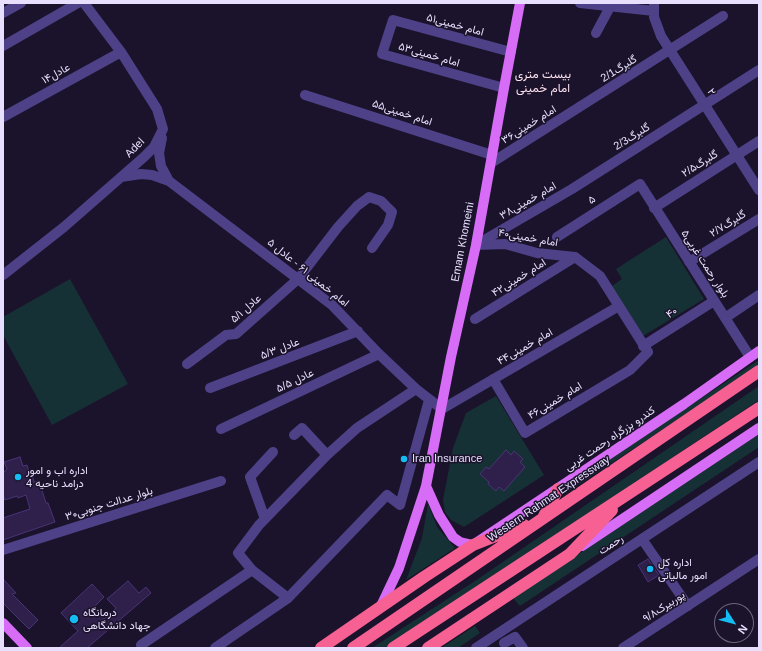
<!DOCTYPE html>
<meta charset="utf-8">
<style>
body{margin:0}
#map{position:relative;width:762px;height:651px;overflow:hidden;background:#1b132b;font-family:Arial,sans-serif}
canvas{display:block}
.frame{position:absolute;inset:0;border:4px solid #e7dffd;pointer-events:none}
.north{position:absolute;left:714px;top:603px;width:40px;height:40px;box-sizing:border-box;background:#1b132b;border:1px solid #6d657f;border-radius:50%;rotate:126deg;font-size:11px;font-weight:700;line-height:16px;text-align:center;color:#e7dffd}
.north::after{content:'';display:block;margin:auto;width:14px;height:18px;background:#15bcf3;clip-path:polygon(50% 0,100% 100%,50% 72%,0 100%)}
</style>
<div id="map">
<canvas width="762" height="651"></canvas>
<div class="frame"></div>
<div class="north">N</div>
</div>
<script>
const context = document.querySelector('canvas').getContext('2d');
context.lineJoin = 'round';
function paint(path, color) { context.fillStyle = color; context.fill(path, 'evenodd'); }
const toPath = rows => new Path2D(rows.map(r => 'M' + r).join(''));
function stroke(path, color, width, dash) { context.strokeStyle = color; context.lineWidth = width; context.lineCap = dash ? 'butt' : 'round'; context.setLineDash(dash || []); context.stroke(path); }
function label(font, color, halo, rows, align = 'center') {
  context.font = font + ' Arial,Vazirmatn,sans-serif'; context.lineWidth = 3; context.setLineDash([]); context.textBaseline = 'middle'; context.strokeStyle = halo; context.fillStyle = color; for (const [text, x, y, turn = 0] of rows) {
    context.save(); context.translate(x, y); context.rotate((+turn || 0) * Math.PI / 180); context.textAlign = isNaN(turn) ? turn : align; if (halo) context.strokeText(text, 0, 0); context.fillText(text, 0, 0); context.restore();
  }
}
const green = toPath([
 [666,237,704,299,643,336,612,286,622,279,616,269],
 [70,279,128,384,52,425,3,335,3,317],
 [759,360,759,366,572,489,560,495,575,482],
 [759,386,759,400,385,648,372,648,478,579],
 [496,396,544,475,464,527,451,520,445,512,443,500,453,448,466,413],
 [759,433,759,447,520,606,513,598],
 [428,504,437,527,455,548,406,580,422,538],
 [475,626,480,633,458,648,441,648]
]);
const building = toPath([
 [506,450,511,455,514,451,523,459,520,462,525,467,504,491,499,487,496,491,488,484,489,482,480,474,486,467,489,469,506,450],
 [20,457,23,466,27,465,30,475,32,475,34,482,39,481,46,503,48,503,55,522,3,540,3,518,30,509,26,495,18,498,17,496,5,500,3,495,3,473,7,469,4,462,20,457],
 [648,559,659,575,648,582,638,565,648,559],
 [3,579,16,593,12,594,38,620,29,629,3,603,3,579],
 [128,581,139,593,146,587,151,593,87,648,59,648,78,631,61,613,92,584,104,597,94,607,104,619,116,608,107,599,128,581]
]);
const minor = toPath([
 [580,3,654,11],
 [654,3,654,17,661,36,759,190],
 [3,13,21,3],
 [596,33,610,7],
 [3,46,78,3],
 [504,88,382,54,393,20,511,52],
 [305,95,492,155],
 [3,117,121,52],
 [162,138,159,153,161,166,169,181],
 [491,163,723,16],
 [121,177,141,174,152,175,169,181,332,305,379,354,416,389,442,409,619,306],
 [654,208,759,141],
 [557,237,640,184,750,357],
 [479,243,572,189,759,70],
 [476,245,505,244,537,253,575,257,600,276,648,352,630,370,525,433,493,379],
 [689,262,759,219],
 [3,275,64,227,144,157,154,147,163,129,157,109,121,52,84,3],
 [725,318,759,295],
 [475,319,575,257],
 [643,346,714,301],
 [187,364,226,335,236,334,298,279,338,227,357,206,369,197,381,201,392,212,388,225,372,248],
 [210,388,358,331],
 [221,429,379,354],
 [294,435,302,428,327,455],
 [265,519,250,477,273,452],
 [642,539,688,606],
 [3,550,221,481],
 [288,598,252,570,238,553,259,525,327,455,357,428,416,389],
 [504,643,515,637,523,648],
 [141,645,252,570],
 [215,648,288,598,387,495,400,505,429,400],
 [476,648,759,462],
 [623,648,759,559]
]);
const major = toPath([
 [426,486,439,515,453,537,460,542,473,545,684,404,759,351],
 [582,546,759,428],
 [381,606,399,568,426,486,451,357,476,245,504,88,520,3],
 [3,623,27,648]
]);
const highway = toPath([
 [544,516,558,489],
 [321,648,424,577,473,545,524,525],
 [353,648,759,371],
 [393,648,759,408],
 [428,648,570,554,612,510]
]);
const markers = [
 [404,459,4,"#15bcf3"],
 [18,477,4,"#15bcf3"],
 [650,569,4,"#15bcf3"],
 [74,619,5,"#15bcf3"]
];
const streetNames = [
 ["امام خمینی۵۱",455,25,15],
 ["امام خمینی۵۳",429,55,16],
 ["2/1گلبرگ",619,69,-32],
 ["عادل۱۴",56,74,-29],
 ["۲",711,92,58],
 ["امام خمینی۵۵",402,113,18],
 ["امام خمینی۳۶",529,125,-32],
 ["2/3گلبرگ",632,137,-32],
 ["Adel",135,148,-45],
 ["گلبرگ۲/۵",700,164,-32],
 ["۵",592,200,-32],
 ["امام خمینی۳۸",528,201,-30],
 ["گلبرگ۲/۷",728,224,-32],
 ["امام خمینی۴۰",528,238,10],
 ["Emam Khomeini",463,242,-79],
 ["بلوار رحمت غربی۵",705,264,57],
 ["امام خمینی ۶۱ - عادل ۵",308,273,39],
 ["امام خمینی۴۲",519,278,-32],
 ["عادل ۵/۱",246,309,-41],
 ["۴۰",672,313,-33],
 ["۴۴امام خمینی",525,347,-30],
 ["عادل ۵/۳",280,349,-21],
 ["عادل ۵/۵",295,381,-26],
 ["امام خمینی۴۶",555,401,-31],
 ["کندرو بزرگراه رحمت غربی",610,439,-34],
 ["Western Rahmat Expressway",549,499,-34],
 ["بلوار عدالت جنوبی۳۰",109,504,-17],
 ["رحمت",611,545,-33],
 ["پوربیرک۹/۸",664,607,-33]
];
const poiNames = [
 ["Iran Insurance",412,459],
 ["اداره اب و امور",26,471],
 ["درامد ناحیه 4",26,484],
 ["اداره کل",658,563],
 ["امور مالیاتی",658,576],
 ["درمانگاه",83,613],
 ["جهاد دانشگاهی",83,626]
];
const neighbourhoodNames = [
 ["بیست متری",543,75],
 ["امام خمینی",543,89]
];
paint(green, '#163135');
paint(building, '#2f204b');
stroke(building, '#4a3376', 1);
stroke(minor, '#4e4187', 10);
stroke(major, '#d76cf7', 10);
stroke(highway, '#f76092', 12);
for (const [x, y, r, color] of markers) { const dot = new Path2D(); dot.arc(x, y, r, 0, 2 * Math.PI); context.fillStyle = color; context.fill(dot); stroke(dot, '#1b132b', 1.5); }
label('11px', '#e7dffd', '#1b132b', streetNames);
label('11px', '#e7dffd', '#1b132b', poiNames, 'left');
label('12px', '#fde1ef', '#1b132b', neighbourhoodNames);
</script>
